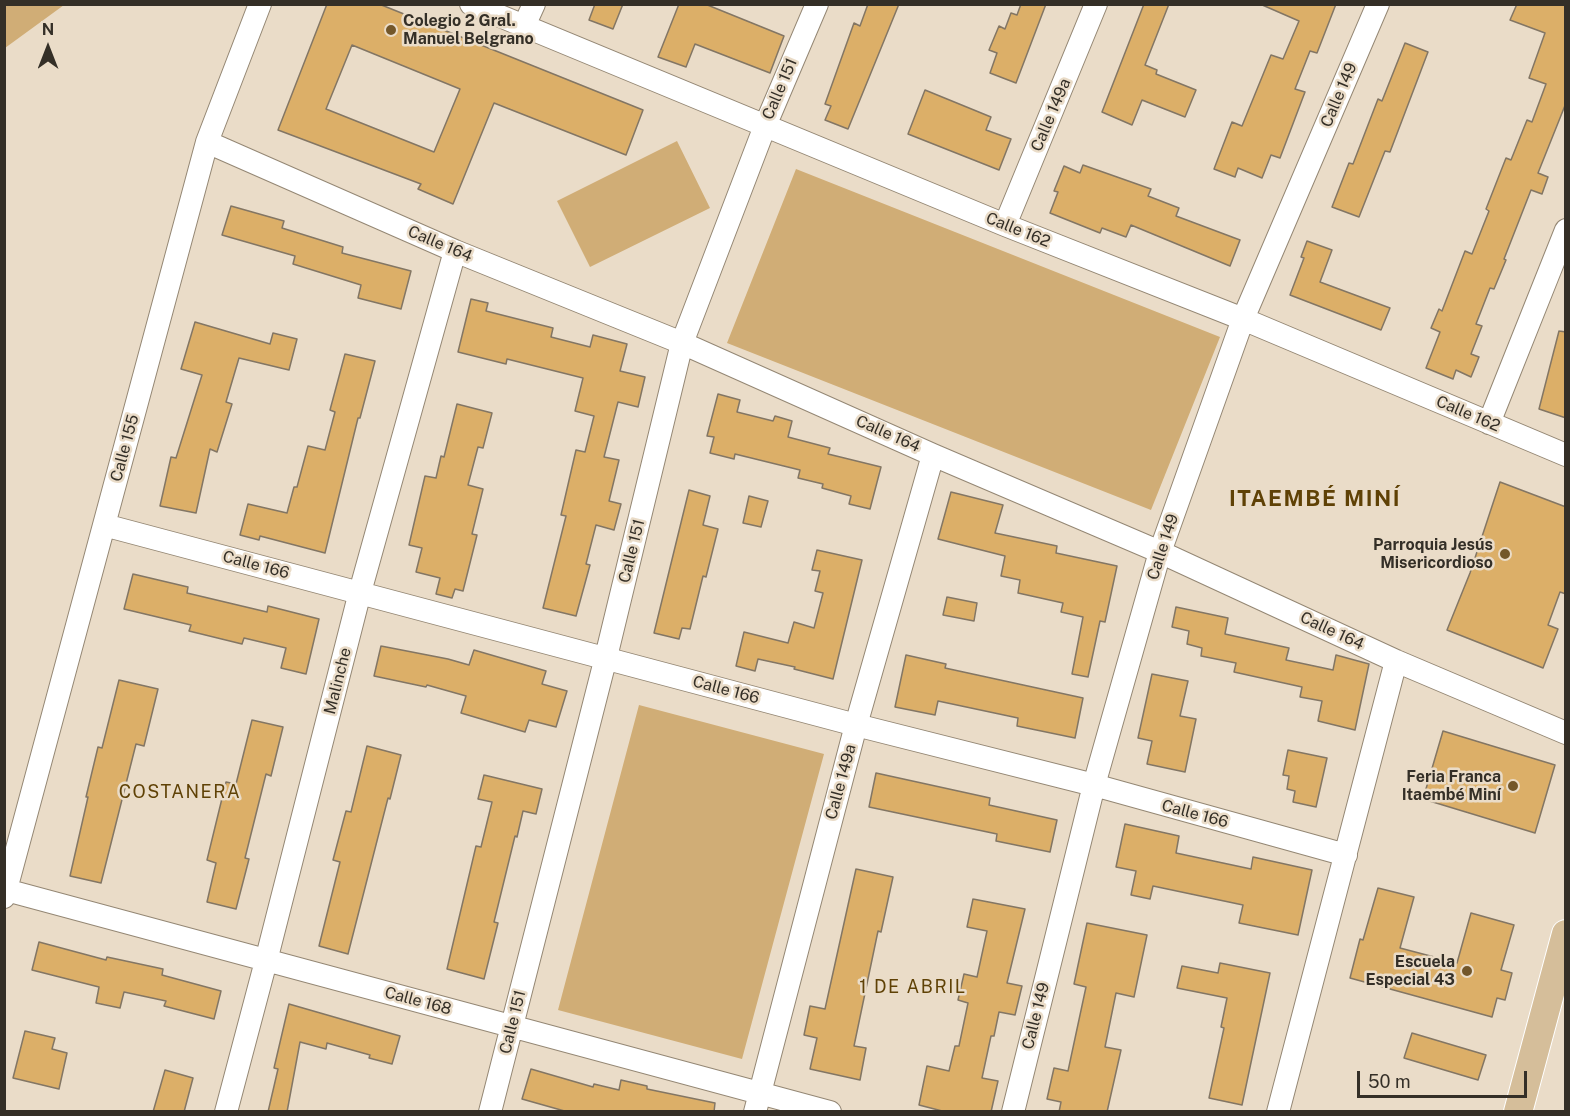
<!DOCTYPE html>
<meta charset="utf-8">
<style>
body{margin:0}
#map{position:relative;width:1570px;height:1116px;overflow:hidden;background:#eadcc8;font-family:"Public Sans",sans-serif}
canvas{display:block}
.frame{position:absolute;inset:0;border:6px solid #342f27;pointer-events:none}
.north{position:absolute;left:18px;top:18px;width:60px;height:60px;-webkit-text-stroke:4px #eadcc8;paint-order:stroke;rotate:0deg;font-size:16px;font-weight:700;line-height:24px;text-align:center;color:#342f27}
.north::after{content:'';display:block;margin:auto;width:21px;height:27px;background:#342f27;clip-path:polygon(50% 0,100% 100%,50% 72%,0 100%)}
.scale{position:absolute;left:1357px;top:1071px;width:170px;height:27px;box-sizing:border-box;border:3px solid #342f27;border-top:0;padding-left:8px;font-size:18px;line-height:21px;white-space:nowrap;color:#342f27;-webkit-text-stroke:4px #eadcc8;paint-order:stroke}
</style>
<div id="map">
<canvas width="1570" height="1116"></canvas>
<div class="frame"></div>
<div class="north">N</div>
<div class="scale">50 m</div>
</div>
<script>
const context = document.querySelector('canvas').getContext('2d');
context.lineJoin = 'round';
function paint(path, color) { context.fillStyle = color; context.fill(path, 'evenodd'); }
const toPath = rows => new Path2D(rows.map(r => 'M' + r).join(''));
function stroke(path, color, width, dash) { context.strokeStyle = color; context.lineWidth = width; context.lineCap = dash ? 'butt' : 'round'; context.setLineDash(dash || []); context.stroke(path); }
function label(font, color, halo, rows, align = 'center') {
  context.font = font + ' "Public Sans",sans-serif'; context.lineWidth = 5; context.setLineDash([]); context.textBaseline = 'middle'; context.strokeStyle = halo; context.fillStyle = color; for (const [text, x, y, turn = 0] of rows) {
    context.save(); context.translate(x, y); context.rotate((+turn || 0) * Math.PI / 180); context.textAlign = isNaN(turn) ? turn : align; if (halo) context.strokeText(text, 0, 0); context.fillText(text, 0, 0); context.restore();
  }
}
const green = toPath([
 [5,4,64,4,64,5,5,48],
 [677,141,710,208,590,267,557,201],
 [796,169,1220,337,1151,510,727,343],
 [639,705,824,754,742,1059,558,1010]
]);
const building = toPath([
 [327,4,379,4,643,110,626,155,494,103,453,204,418,189,421,184,278,130,327,4],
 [352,45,460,89,434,152,326,109,352,45],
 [595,4,623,4,613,29,589,20,595,4],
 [679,4,705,4,784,36,770,73,695,44,686,67,658,57,679,4],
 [868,4,899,4,848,129,825,120,831,106,825,104,854,23,860,26,868,4],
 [1021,4,1046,4,1016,83,990,73,997,53,989,50,999,26,1005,29,1011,13,1017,15,1021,4],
 [1144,4,1169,4,1145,65,1157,70,1156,74,1196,90,1185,117,1142,100,1132,125,1102,112,1144,4],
 [1260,4,1336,4,1317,53,1310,51,1295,89,1305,92,1280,158,1271,155,1262,178,1238,168,1235,177,1214,169,1232,122,1242,126,1271,55,1283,59,1299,21,1260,4],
 [1517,4,1566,4,1566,103,1538,173,1548,177,1542,194,1531,190,1504,259,1506,260,1494,289,1490,288,1476,324,1482,326,1471,354,1479,357,1471,377,1456,370,1453,379,1426,368,1440,332,1431,328,1439,309,1442,311,1465,251,1472,254,1489,211,1486,209,1506,158,1511,160,1527,120,1532,122,1546,84,1529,78,1545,33,1510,20,1517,4],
 [1405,43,1428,52,1390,152,1385,151,1359,217,1332,207,1349,163,1353,164,1378,99,1382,101,1405,43],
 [925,90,991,117,986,130,1011,139,999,170,908,134,925,90],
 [1083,165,1151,189,1148,196,1179,208,1176,216,1240,240,1230,266,1131,225,1126,237,1102,228,1100,233,1050,213,1058,192,1054,191,1064,166,1080,173,1083,165],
 [231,206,284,221,282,228,343,247,342,253,411,271,401,309,358,298,361,285,293,264,295,256,222,235,231,206],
 [1307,241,1332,250,1320,282,1390,308,1381,330,1290,295,1304,258,1301,257,1307,241],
 [471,299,488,303,486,311,553,328,551,337,590,347,593,335,627,344,620,371,645,377,638,407,618,402,604,457,619,460,609,501,621,504,614,530,596,525,586,564,590,565,576,616,543,608,566,516,561,515,576,450,585,452,594,416,575,411,583,378,507,359,506,364,458,352,471,299],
 [195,322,270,344,273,333,297,339,289,370,239,358,226,402,232,404,217,452,210,449,196,513,160,506,171,457,176,458,202,375,181,369,195,322],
 [1559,331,1566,332,1566,418,1539,409,1559,331],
 [345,354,375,361,360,418,358,418,325,553,260,536,259,540,240,535,248,504,287,513,294,487,297,487,308,446,325,450,335,412,330,410,345,354],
 [718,394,740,400,737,412,773,421,775,416,792,421,788,437,830,448,828,454,881,467,870,509,849,504,851,496,822,488,823,484,798,478,800,470,735,454,734,459,710,453,714,437,707,436,718,394],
 [457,404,492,413,483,448,478,447,468,485,483,489,472,534,477,535,463,591,455,589,452,598,436,594,440,578,416,572,422,548,409,545,425,476,436,478,441,456,444,457,457,404],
 [1500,482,1566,507,1566,594,1560,592,1548,625,1558,629,1543,668,1447,630,1470,573,1500,482],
 [689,490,710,496,703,525,718,529,706,577,703,576,690,629,682,628,679,639,654,633,689,490],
 [951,492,1003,505,995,533,1057,546,1056,553,1117,566,1105,622,1100,621,1088,677,1072,674,1083,617,1061,612,1063,603,1018,593,1020,580,1001,576,1005,556,938,539,951,492],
 [749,496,768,501,761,527,743,523,749,496],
 [817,550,862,560,833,679,794,669,795,667,758,659,755,671,736,666,744,632,788,643,794,622,814,628,823,593,815,591,820,571,812,570,817,550],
 [133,574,188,587,187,593,267,612,268,606,319,619,306,674,281,668,286,648,244,638,242,644,189,631,191,625,124,609,133,574],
 [947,597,977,603,974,621,943,615,947,597],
 [1176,607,1228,618,1225,634,1289,648,1286,660,1333,670,1336,655,1369,664,1355,730,1318,721,1322,701,1300,697,1302,687,1234,672,1236,663,1201,656,1202,648,1187,644,1189,631,1172,627,1176,607],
 [381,646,448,659,469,665,474,650,546,671,542,684,567,691,556,727,529,720,525,732,461,713,466,696,427,685,426,687,374,676,381,646],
 [906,655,946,664,945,668,1083,698,1075,738,1017,726,1018,718,938,701,935,715,895,707,906,655],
 [1152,674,1188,681,1180,716,1196,719,1185,772,1147,764,1152,741,1138,738,1152,674],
 [119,680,158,689,144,746,136,744,101,883,70,876,88,797,86,797,98,747,102,748,119,680],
 [252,720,283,727,271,776,266,774,245,858,249,859,236,909,207,902,216,863,207,860,226,782,236,784,252,720],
 [1443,731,1555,765,1535,833,1423,799,1443,731],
 [367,746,401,755,390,799,388,798,348,954,319,946,340,862,333,860,346,811,351,812,367,746],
 [1288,750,1327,758,1316,807,1293,802,1295,791,1287,789,1289,776,1283,775,1288,750],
 [876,773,990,798,989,805,1057,820,1050,852,996,841,997,834,869,807,876,773],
 [484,775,542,789,536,814,523,811,517,837,515,836,494,922,498,923,484,979,447,969,476,846,481,847,492,802,478,799,484,775],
 [1125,824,1179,836,1176,853,1251,869,1253,857,1312,870,1298,935,1239,923,1243,905,1153,886,1150,899,1131,895,1136,871,1116,867,1125,824],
 [856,869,893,877,881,932,878,931,854,1046,866,1048,860,1080,810,1069,817,1038,804,1035,810,1006,825,1009,856,869],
 [1378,888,1414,897,1400,948,1457,963,1471,913,1514,925,1501,970,1512,973,1505,1000,1497,998,1492,1017,1350,978,1360,939,1363,940,1378,888],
 [973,899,1025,909,1007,983,1022,986,1015,1015,999,1012,994,1036,991,1036,982,1078,998,1081,991,1112,946,1112,919,1105,927,1066,949,1071,955,1046,959,1046,968,1003,958,1000,964,974,977,977,987,931,967,927,973,899],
 [1087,923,1147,935,1134,997,1116,993,1105,1047,1121,1050,1107,1112,1059,1112,1061,1102,1047,1099,1054,1068,1068,1071,1086,987,1074,984,1087,923],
 [39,942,106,960,107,957,163,969,162,975,221,991,214,1019,164,1006,166,1001,124,992,120,1008,96,1003,99,987,32,970,39,942],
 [1220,963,1270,973,1242,1105,1209,1098,1224,1028,1221,1027,1227,998,1177,988,1182,966,1218,973,1220,963],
 [289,1004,400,1036,392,1064,369,1058,370,1055,327,1043,326,1049,300,1042,287,1112,268,1112,278,1069,274,1068,289,1004],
 [25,1031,55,1038,52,1049,67,1053,59,1089,13,1078,25,1031],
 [1412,1033,1486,1055,1478,1080,1404,1058,1412,1033],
 [531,1069,593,1087,594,1084,619,1090,621,1080,647,1086,647,1089,715,1103,714,1112,568,1112,522,1099,531,1069],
 [165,1070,193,1078,184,1112,153,1112,165,1070]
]);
const minor = toPath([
 [471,4,1005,225,1243,319,1566,455],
 [524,26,534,4],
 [207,142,455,251,682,343,933,455,1160,552,1396,661,1566,733],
 [1005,225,1096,4],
 [1489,423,1566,230],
 [104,525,856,725,1094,785,1346,855],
 [6,890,830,1112],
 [4,897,207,142,260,4],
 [226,1112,266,961,360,592,455,251],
 [490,1112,606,657,682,343,765,126,817,4],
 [755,1112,856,725,933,455],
 [1013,1112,1094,785,1160,552,1243,319,1378,4],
 [1278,1112,1396,661]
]);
const major = toPath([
 [1518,1112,1566,934]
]);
const markers = [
 [391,30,6,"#73572a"],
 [1505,554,6,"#73572a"],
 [1513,786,6,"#73572a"],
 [1467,971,6,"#73572a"]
];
const poiNames = [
 ["Colegio 2 Gral.",403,21,"left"],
 ["Manuel Belgrano",403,39,"left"],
 ["Parroquia Jesús",1493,545],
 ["Misericordioso",1493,563],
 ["Feria Franca",1501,777],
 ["Itaembé Miní",1501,795],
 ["Escuela",1455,962],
 ["Especial 43",1455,980]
];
const streetNames = [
 ["Calle 151",780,89,-67],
 ["Calle 149",1339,95,-67],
 ["Calle 149a",1051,115,-67],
 ["Calle 162",1018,230,22],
 ["Calle 164",440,244,23],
 ["Calle 162",1468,414,23],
 ["Calle 164",888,434,24],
 ["Calle 155",125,448,-75],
 ["Calle 149",1163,547,-72],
 ["Calle 151",632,551,-76],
 ["Calle 166",256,565,15],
 ["Calle 164",1332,631,25],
 ["Malinche",338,681,-76],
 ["Calle 166",726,690,15],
 ["Calle 149a",841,782,-75],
 ["Calle 166",1195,814,15],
 ["Calle 168",418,1001,15],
 ["Calle 149",1036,1016,-76],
 ["Calle 151",513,1022,-76]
];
const neighbourhoodNames = [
 ["COSTANERA",180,792],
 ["1 DE ABRIL",913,987]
];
const districtNames = [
 ["ITAEMBÉ MINÍ",1315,499]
];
paint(green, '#d0ad76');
paint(building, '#dcaf68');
stroke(building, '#837664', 1.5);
stroke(minor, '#948774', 24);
stroke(major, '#fff', 30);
stroke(minor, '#fff', 22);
stroke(major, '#d5be9a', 28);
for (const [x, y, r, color] of markers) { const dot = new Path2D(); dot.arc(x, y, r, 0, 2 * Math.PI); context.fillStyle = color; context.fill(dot); stroke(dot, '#eadcc8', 2); }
label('bold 16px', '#342f27', '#eadcc8', poiNames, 'right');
label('16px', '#342f27', '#eadcc8', streetNames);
context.letterSpacing = '1.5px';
label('18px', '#5f4105', '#eadcc8', neighbourhoodNames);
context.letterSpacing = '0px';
context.letterSpacing = '1.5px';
label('bold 22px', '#5f4105', '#eadcc8', districtNames);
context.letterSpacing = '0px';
</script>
